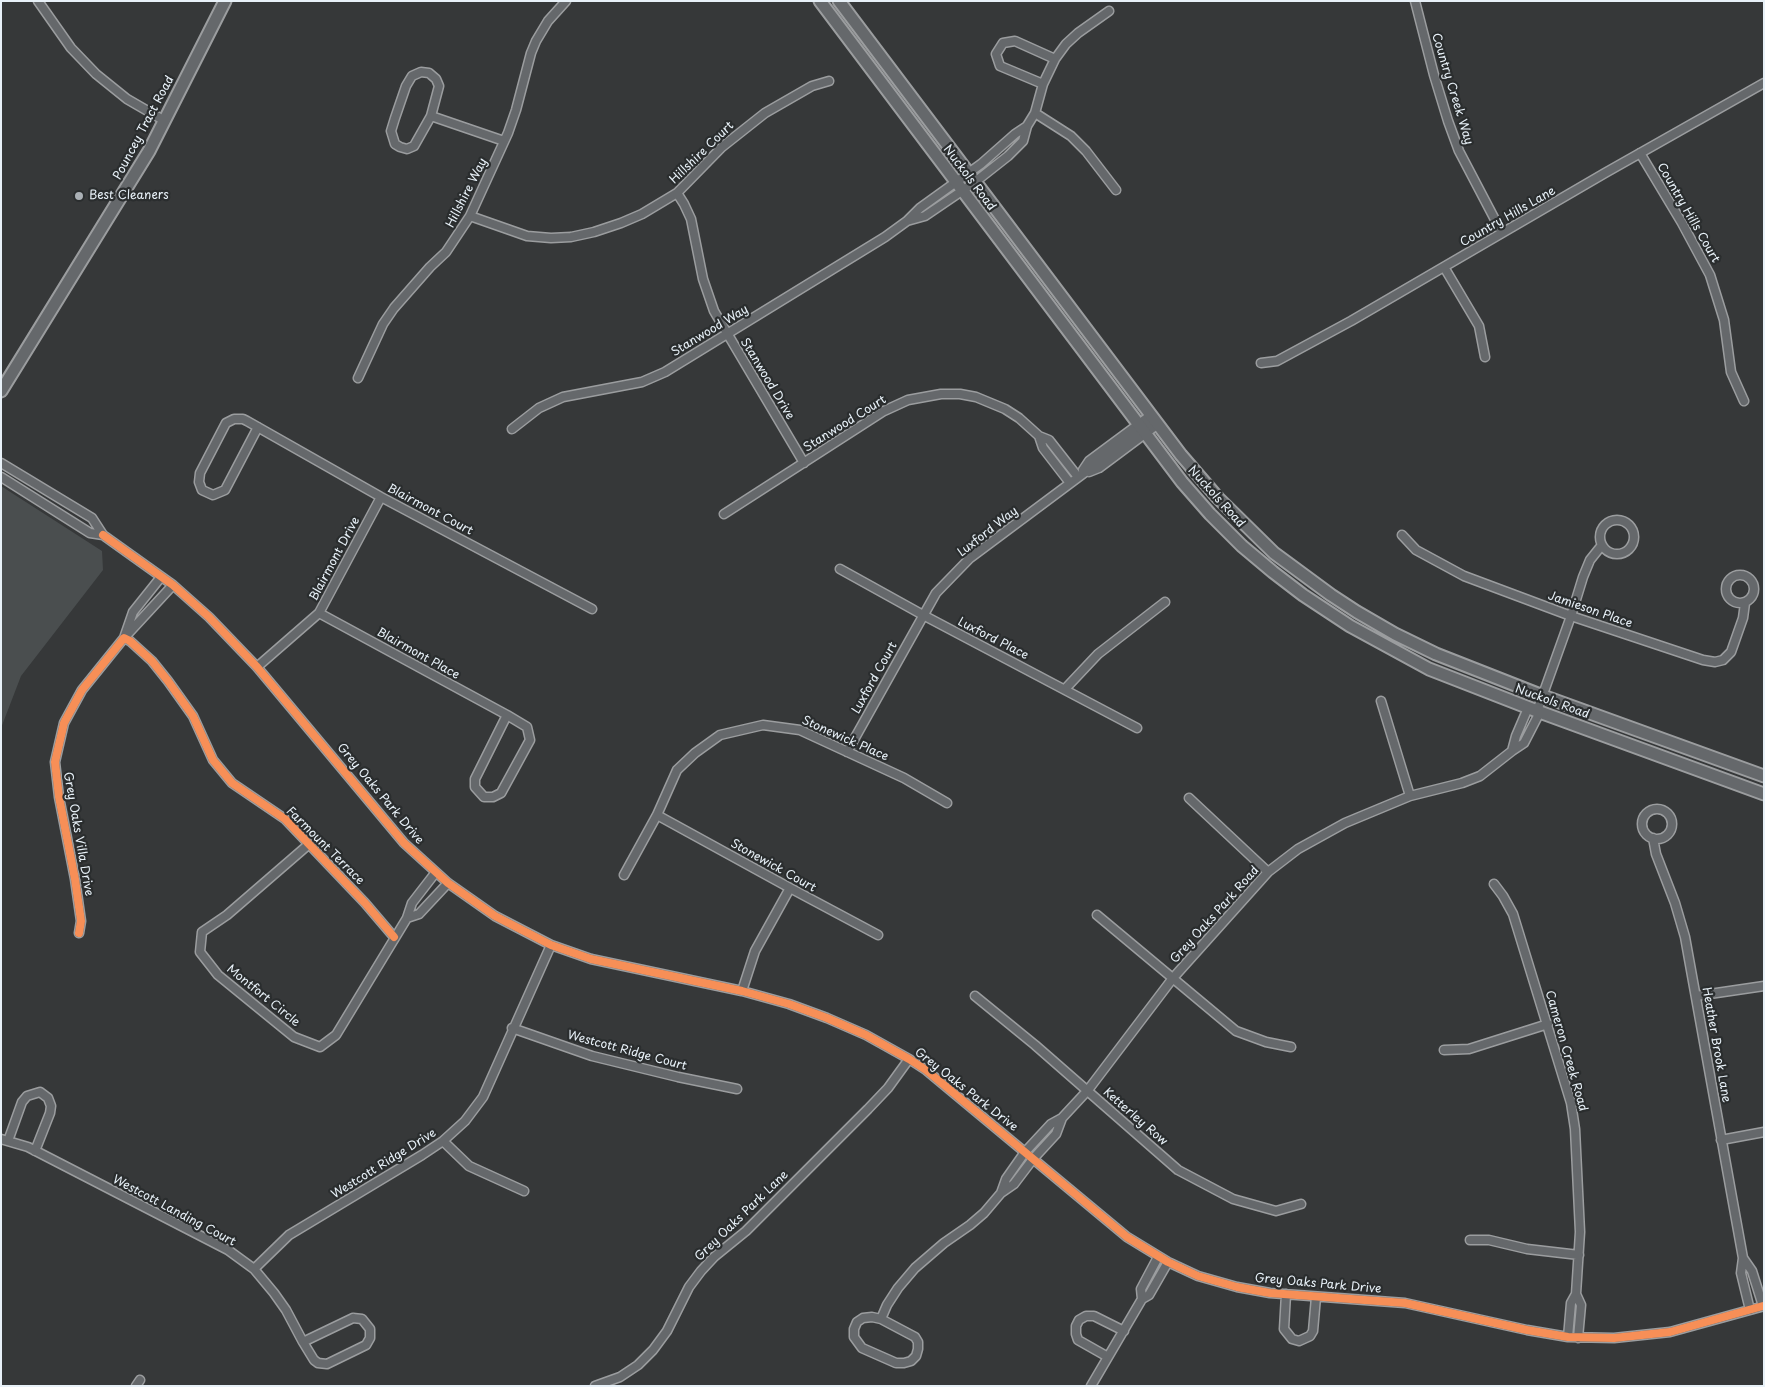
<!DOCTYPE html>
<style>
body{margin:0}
#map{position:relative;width:1765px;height:1387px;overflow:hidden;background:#363839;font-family:"Playpen Sans",sans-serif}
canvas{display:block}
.frame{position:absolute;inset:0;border:2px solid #e8f1f8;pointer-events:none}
</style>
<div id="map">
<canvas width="1765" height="1387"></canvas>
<div class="frame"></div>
</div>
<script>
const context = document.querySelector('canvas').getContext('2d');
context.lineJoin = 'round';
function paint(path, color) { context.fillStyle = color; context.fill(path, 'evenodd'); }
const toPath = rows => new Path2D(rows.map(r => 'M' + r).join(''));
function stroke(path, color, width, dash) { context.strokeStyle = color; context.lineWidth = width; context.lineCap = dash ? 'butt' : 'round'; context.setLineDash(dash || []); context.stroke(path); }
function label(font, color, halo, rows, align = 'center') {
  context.font = font + ' "Playpen Sans",sans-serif'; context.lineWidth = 4.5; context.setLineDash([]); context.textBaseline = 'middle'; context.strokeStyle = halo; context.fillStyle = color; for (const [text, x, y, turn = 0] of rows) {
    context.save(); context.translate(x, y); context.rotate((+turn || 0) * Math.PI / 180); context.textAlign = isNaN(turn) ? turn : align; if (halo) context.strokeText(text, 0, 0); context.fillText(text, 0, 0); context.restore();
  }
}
const green = toPath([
 [1,486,102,551,103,570,21,676,1,728]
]);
const street = toPath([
 [38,1,71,48,96,74,127,99,165,121],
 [1415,1,1434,75,1448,121,1459,151,1502,233],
 [1043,84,1000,66,996,54,1003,43,1015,41,1055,59],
 [1035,113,1071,136,1086,151,1116,190],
 [431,116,414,146,407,149,400,147,395,144,391,131,395,118,406,86,412,76,421,72,429,73,436,79,439,86,431,116,504,141],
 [1027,126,1023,141,1008,156,975,182,925,216,907,221,920,208,981,164,1015,134,1027,126],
 [1027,126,1035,113,1043,84,1055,59,1066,44,1078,33,1109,11],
 [1640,153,1682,223,1710,275,1724,320,1731,372,1744,401],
 [677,193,684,204,691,219,703,279,714,311,804,463],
 [470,216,527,236,551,238,571,237,594,232,621,223,642,214,677,193,722,147,765,113,812,86,829,81],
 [1444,267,1479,326,1485,357],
 [1261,363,1277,361,1351,321,1605,173,1764,83],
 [358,378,383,324,394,308,430,267,446,252,470,216,508,133,516,110,531,53,536,41,548,21,566,1],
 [258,427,225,490,213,495,202,490,199,482,200,473,226,423,234,419,243,419,247,421,381,497,592,609],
 [512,429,539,408,563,397,642,382,665,372,885,237,907,221],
 [1039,436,1043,448,1070,483],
 [1,463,92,518,103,535,173,585,209,617,257,667,404,843,448,883,495,916,551,945,591,959,742,991,789,1004,827,1018,866,1035,909,1059,926,1070,1127,1237,1168,1262,1198,1276,1237,1287,1270,1293,1405,1303,1527,1330,1568,1337,1614,1338,1670,1332,1764,1306],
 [1083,470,1089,461,1151,415],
 [1089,472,1099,468,1158,424],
 [1,477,90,533,103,535],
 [724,514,884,411,908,400,941,394,960,394,976,397,1005,409,1019,418,1039,436,1049,440,1078,477],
 '1600 537a17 17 0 1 1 34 0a17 17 0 1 1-34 0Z',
 [1402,535,1416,550,1464,576,1571,616,1703,660,1715,662,1723,660,1731,652,1743,618,1745,603],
 [840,569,923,615,1137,728],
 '1726 589a14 14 0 1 1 28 0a14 14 0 1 1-28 0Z',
 [161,577,133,612,124,638,173,585],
 [319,613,507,715,475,779,475,787,484,797,493,797,501,793,530,740,527,727,507,715],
 [257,667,319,613,381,497],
 [1065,689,1098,654,1165,602],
 [1381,701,1410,796],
 [1528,708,1516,736,1512,751,1524,743,1540,712],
 [1537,711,1571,616,1583,577,1590,560,1602,545],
 [847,752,936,593,970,558,1155,420],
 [1189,798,1268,872],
 '1642 824a15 15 0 1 1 30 0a15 15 0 1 1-30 0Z',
 [657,815,790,888,878,935],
 [1653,838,1656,854,1675,903,1685,937,1743,1258],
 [308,845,227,915,202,932,200,952,218,975,294,1037,320,1047,336,1035,407,918],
 [436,872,412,903,407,918,419,914,448,883],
 [624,875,657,815,677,770,695,753,720,735,763,725,800,730,904,778,947,803],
 [1494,884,1503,896,1513,914,1571,1103,1575,1129,1580,1232,1576,1294],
 [1097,915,1236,1031,1266,1042,1291,1047],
 [79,933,81,921,75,879,59,797,55,762,64,723,82,690,124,638,130,641,152,661,168,681,193,716,213,760,232,783,285,819,365,903,394,937],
 [742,991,755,951,790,888],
 [975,996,1035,1045,1178,1170,1233,1199,1276,1211,1301,1204],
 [1696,996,1764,986],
 [512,1028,592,1056,678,1077,737,1089],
 [1444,1050,1469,1049,1548,1024],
 [1062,1118,1088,1090,1173,978,1268,872,1298,849,1345,823,1410,796,1462,783,1480,776,1512,751],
 [1,1139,28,1147,228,1250,254,1269,274,1293,286,1310,303,1342],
 [1721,1140,1764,1132],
 [8,1141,22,1102,27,1096,40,1092,48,1098,51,1106,50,1113,35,1151],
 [443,1141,469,1166,524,1191],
 [1470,1240,1489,1240,1527,1249,1579,1255],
 [254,1269,289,1235,422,1155,443,1141,465,1121,483,1097,551,945],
 [1286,1294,1284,1329,1292,1339,1299,1341,1310,1336,1313,1331,1316,1297],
 [1142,1299,1141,1289,1158,1257],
 [1750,1310,1741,1273,1743,1258,1752,1271,1763,1306],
 [353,1318,362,1319,370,1329,370,1338,366,1345,327,1364,318,1363,314,1360,303,1342,353,1318],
 [881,1319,915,1337,918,1342,918,1349,916,1356,911,1361,904,1363,896,1363,862,1348,854,1337,854,1329,857,1322,863,1318,872,1317,881,1319,887,1305,898,1288,915,1268,944,1243,970,1225,984,1213,1001,1193,1014,1184,1033,1159,1056,1134,1062,1118,1051,1124,1025,1152,1006,1179,1001,1193],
 [1568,1337,1571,1303,1576,1294,1581,1305,1578,1338],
 [1108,1357,1078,1340,1076,1334,1076,1326,1079,1320,1086,1316,1094,1316,1124,1331],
 [136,1386,140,1380],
 [595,1386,620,1377,638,1365,653,1350,667,1331,689,1287,701,1271,714,1257,746,1231,868,1109,888,1088,909,1059],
 [1091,1386,1142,1299,1149,1295,1168,1262]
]);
const secondary = toPath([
 [820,1,1182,482,1210,514,1242,546,1273,572,1303,595,1350,626,1429,669,1537,711,1764,794],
 [839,1,1181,455,1218,498,1274,553,1331,595,1357,612,1395,634,1436,654,1543,696,1764,776],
 [1,391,149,151,225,1]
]);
const cycleway = toPath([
 [103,535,173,585,209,617,257,667,404,843,448,883,495,916,551,945,591,959,742,991,789,1004,827,1018,866,1035,909,1059,926,1070,1127,1237,1168,1262,1198,1276,1237,1287,1270,1293,1405,1303,1527,1330,1568,1337,1614,1338,1670,1332,1763,1306],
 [79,933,81,921,75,879,59,797,55,762,64,723,82,690,124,638,130,641,152,661,168,681,193,716,213,760,232,783,285,819,365,903,394,937]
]);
const markers = [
 [79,196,5,"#aab0b5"]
];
const streetNames = [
 ["Country Creek Way",1452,89,73],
 ["Pouncey Tract Road",144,128,-62],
 ["Hillshire Court",702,153,-44],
 ["Nuckols Road",969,178,53],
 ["Hillshire Way",467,193,-63],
 ["Country Hills Court",1688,213,60],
 ["Country Hills Lane",1508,217,-30],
 ["Stanwood Way",710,331,-31],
 ["Stanwood Drive",767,379,59],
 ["Stanwood Court",845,424,-32],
 ["Nuckols Road",1216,497,48],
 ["Blairmont Court",430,510,28],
 ["Luxford Way",988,532,-38],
 ["Blairmont Drive",335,559,-62],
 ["Jamieson Place",1590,610,19],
 ["Luxford Place",993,639,27],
 ["Blairmont Place",418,654,29],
 ["Luxford Court",875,678,-61],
 ["Nuckols Road",1552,702,20],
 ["Stonewick Place",845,739,24],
 ["Grey Oaks Park Drive",380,794,50],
 ["Grey Oaks Villa Drive",78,834,80],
 ["Farmount Terrace",325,846,45],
 ["Stonewick Court",773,866,29],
 ["Grey Oaks Park Road",1215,915,-48],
 ["Montfort Circle",263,996,39],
 ["Heather Brook Lane",1716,1045,80],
 ["Westcott Ridge Court",627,1051,15],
 ["Cameron Creek Road",1566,1051,74],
 ["Grey Oaks Park Drive",966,1090,38],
 ["Ketterley Row",1135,1117,41],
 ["Westcott Ridge Drive",384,1164,-32],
 ["Westcott Landing Court",174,1211,28],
 ["Grey Oaks Park Lane",742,1216,-44],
 ["Grey Oaks Park Drive",1318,1284,5]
];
const poiNames = [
 ["Best Cleaners",89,196]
];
paint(green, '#4a4e4f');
stroke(street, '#9b9d9f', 11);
stroke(secondary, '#9b9d9f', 15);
stroke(street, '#65686b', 8);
stroke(secondary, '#65686b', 11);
stroke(cycleway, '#f78f57', 8);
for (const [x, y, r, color] of markers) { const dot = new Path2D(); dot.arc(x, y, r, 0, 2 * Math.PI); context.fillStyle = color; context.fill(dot); stroke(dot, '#2a2d2e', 2); }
label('12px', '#e8f1f8', '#2a2d2e', streetNames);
label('12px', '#e8f1f8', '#2a2d2e', poiNames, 'left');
</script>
